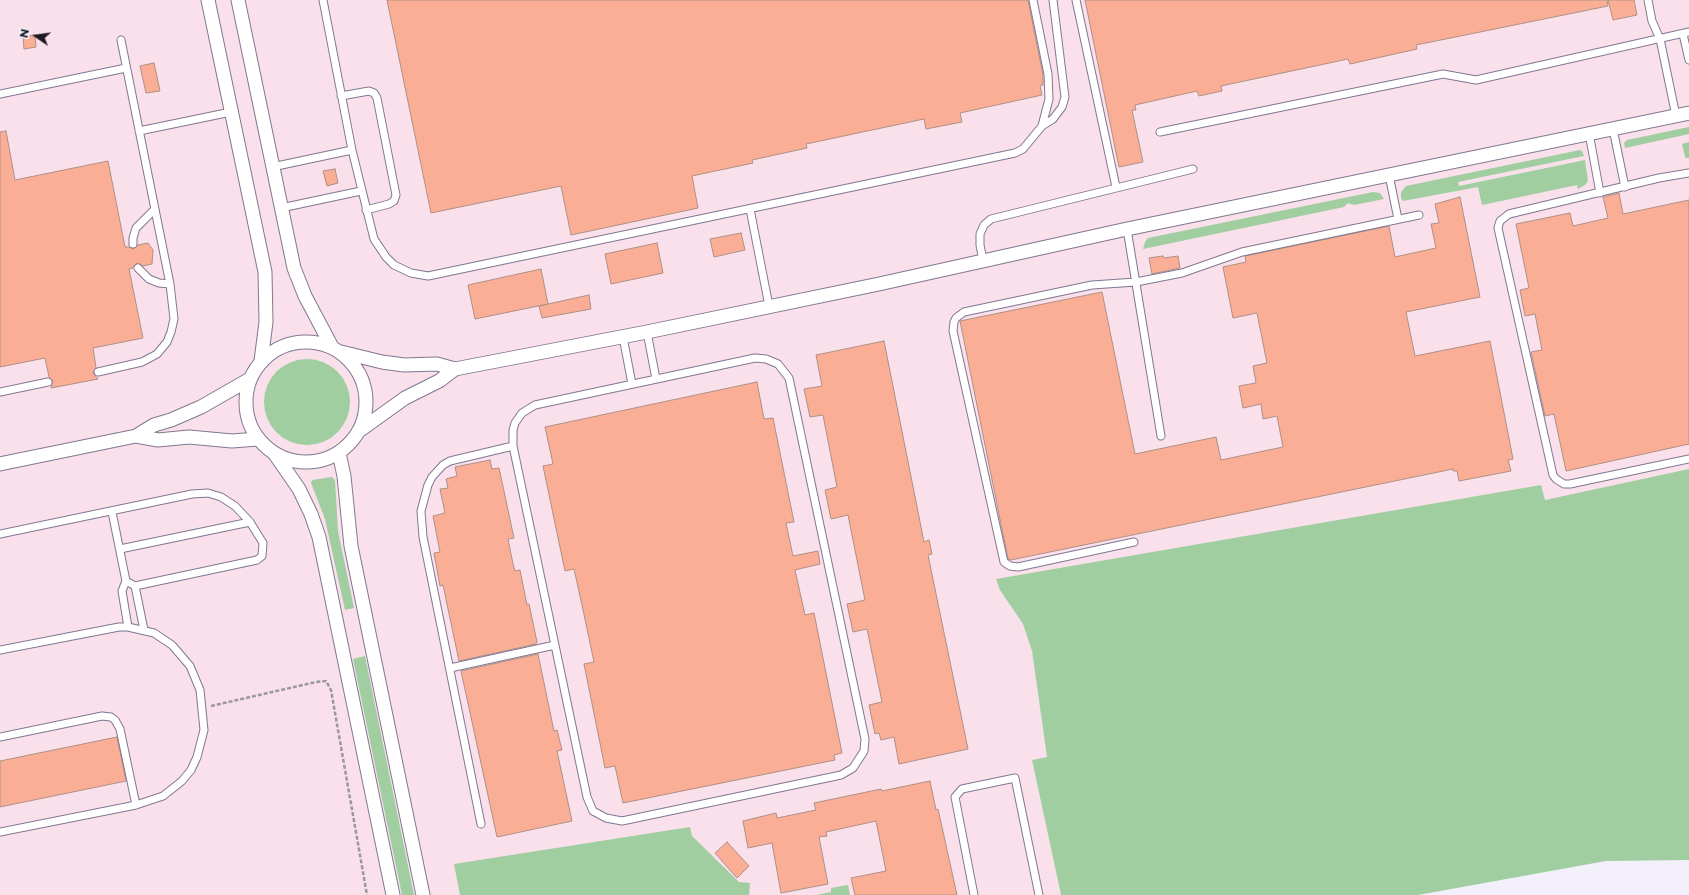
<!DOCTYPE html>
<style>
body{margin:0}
#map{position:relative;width:1689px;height:895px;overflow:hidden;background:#f3f0fb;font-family:Montserrat,sans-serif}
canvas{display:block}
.north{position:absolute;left:16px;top:16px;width:40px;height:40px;-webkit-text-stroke:3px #f3f0fb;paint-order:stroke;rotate:283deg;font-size:11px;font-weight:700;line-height:16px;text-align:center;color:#1e1a24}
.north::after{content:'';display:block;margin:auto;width:14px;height:18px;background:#1e1a24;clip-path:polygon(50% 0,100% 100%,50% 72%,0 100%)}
</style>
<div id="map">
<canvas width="1689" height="895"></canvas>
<div class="north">N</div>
</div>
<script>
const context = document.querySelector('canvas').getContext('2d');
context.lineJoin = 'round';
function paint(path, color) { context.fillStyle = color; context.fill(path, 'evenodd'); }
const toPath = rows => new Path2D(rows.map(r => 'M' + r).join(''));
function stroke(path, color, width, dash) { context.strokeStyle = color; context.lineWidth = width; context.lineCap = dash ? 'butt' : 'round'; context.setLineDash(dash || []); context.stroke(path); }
const industrial = toPath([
 [0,0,1689,0,1689,614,1575,637,1541,485,1000,590,1023,624,1032,651,1047,757,1032,760,1061,895,0,895]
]);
const green = toPath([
 [1689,127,1689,134,1625,148,1624,143,1627,140],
 [1689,142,1689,158,1687,158,1685,157,1682,144],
 [1580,150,1582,151,1584,156,1458,182,1459,186,1585,160,1588,181,1585,185,1578,189,1577,185,1482,205,1478,187,1403,201,1401,198,1401,192,1406,186],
 [1373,192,1380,193,1384,199,1354,205,1348,203,1344,207,1143,249,1145,242,1148,238],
 '264 402a43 43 0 1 1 86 0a43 43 0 1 1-86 0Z',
 [1689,469,1689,860,1606,861,1418,895,1061,895,1032,760,1047,757,1032,651,1023,624,1000,590,996,579,1541,485,1545,500],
 [332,477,335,480,338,531,354,608,345,610,325,519,311,483,312,480],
 [365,656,414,895,402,895,353,659],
 [690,827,692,836,739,882,750,883,749,895,460,895,454,864],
 [848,885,850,895,816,895,831,892,831,888]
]);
const building = toPath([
 [387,0,1028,0,1043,75,1043,85,1040,86,1042,95,960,113,962,122,926,129,924,119,806,144,807,148,752,160,753,163,692,176,698,208,571,235,561,186,431,213,387,0],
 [1085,0,1607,0,1608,6,1416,45,1417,49,1350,64,1348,59,1221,86,1222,91,1199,96,1197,91,1135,105,1136,110,1132,110,1143,162,1119,167,1085,0],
 [1608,0,1634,0,1637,15,1613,20,1608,0],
 [35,35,36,47,24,49,23,37,35,35],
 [154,63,160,91,146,93,140,66,154,63],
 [6,131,15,180,108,161,125,247,129,247,133,249,138,245,148,243,153,250,152,264,143,266,137,263,133,268,129,269,143,338,93,348,96,367,93,373,98,379,51,388,53,381,49,377,45,358,0,367,0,132,6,131],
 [335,169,338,183,327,186,323,171,335,169],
 [1619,193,1623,214,1689,200,1689,444,1566,471,1554,414,1545,416,1531,352,1542,350,1535,314,1525,316,1520,290,1529,288,1516,224,1570,213,1573,226,1608,218,1603,197,1619,193],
 [1460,197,1480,297,1406,312,1415,356,1490,341,1513,459,1508,460,1511,471,1459,481,1457,471,1453,471,1453,469,1011,560,1008,559,960,321,1102,292,1135,454,1216,437,1221,460,1283,447,1277,416,1263,419,1261,404,1243,408,1239,386,1256,383,1253,366,1267,363,1257,313,1233,318,1223,267,1246,262,1245,256,1389,226,1395,257,1436,248,1431,224,1439,223,1435,204,1460,197],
 [741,233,745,250,714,257,710,239,741,233],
 [657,243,663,273,611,284,605,254,657,243],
 [1163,256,1164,258,1178,256,1180,268,1152,274,1149,258,1163,256],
 [541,269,548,304,475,319,468,285,541,269],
 [589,295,591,309,542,318,539,306,589,295],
 [884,341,924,542,929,540,932,554,928,555,968,749,899,764,894,737,881,740,879,733,875,734,869,705,882,702,867,629,853,632,847,604,865,600,848,515,831,519,825,490,837,487,823,415,810,417,804,389,822,386,816,355,884,341],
 [757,382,764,419,773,418,794,522,786,523,793,556,818,551,820,564,795,570,805,615,814,613,842,753,834,755,835,760,623,803,615,766,605,768,584,664,594,662,582,605,574,569,565,571,543,466,553,464,545,427,757,382],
 [490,460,492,469,499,468,514,538,508,539,513,564,515,571,520,570,527,605,529,604,537,642,536,644,459,661,443,585,440,586,434,553,440,552,433,516,445,513,440,489,448,488,446,479,457,476,455,467,490,460],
 [538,654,554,731,557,730,562,750,557,751,572,821,497,837,461,671,538,654],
 [117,737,126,781,0,807,0,761,117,737],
 [930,781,936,810,938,809,957,895,855,895,851,878,886,871,876,821,826,832,827,836,819,837,828,884,781,893,772,843,748,848,743,821,776,813,777,818,816,810,814,803,881,789,882,791,930,781],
 [727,842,749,866,737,878,715,853,727,842]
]);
const path = toPath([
 [211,706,316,682,326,681,331,690,367,895]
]);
const lane = toPath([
 [323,0,352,150,374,239,386,257,394,265,411,273,428,276,1015,153,1023,149,1042,126,1049,99,1048,74,1033,0],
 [1076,0,1116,187],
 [1648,0,1652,21,1660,39,1676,116],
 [1683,34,1689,60],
 [0,94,126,68],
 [341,96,369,91,374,93,377,98,396,195,394,201,389,204,366,210],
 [1042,126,1053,119,1062,107,1065,97,1053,0],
 [1613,129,1625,187],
 [139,131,231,112],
 [1160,132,1443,74,1476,80,1689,32],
 [1589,133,1600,193],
 [272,167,352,150],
 [1689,173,1659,178,1509,214,1500,221,1498,228,1553,475,1556,479,1564,484,1570,484,1689,459],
 [1389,175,1398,219],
 [281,208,361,191],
 [750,209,769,306],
 [1127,229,1161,436],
 [133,244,133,238,136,228,154,210],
 [983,261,980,245,980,234,984,225,991,219,1193,169],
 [138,268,149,279,159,283,170,284],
 [647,332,656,379],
 [623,337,632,384],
 [755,358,766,359,778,364,789,378,865,739,864,751,853,768,841,775,622,821,606,818,593,811,587,797,513,446,513,430,515,423,522,413,535,405,755,358],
 [98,372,142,362,157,354,167,342,171,332,174,319,170,284,121,40],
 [0,392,48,382],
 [112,512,126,581],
 [0,534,192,494,208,493,221,497,235,506,250,522,263,543,262,556,257,560,135,586],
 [1134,542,1018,567,1010,566,1004,562,953,331,954,322,956,318,964,312,1092,285,1136,282,1182,273,1242,252,1419,215],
 [120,549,250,522],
 [128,627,122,591,126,581,135,586,144,630],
 [0,650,119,627,128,627,154,633,172,645,190,666,200,690,204,730,197,757,191,770,182,781,163,796,136,805,0,832],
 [450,668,555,645],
 [0,737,102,716,111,717,115,720,120,729,136,805],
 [481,824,423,537,421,511,428,485,432,477,443,465,450,461,513,446],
 [974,895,955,797,962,789,1015,778,1039,895]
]);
const street = toPath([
 [208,0,265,272,266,322,261,361],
 [238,0,294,268,305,296,332,347],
 '246 402a60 60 0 1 1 120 0a60 60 0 1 1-120 0Z',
 [341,352,382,362,404,365,437,364,455,369,647,332,879,284,1127,229,1689,113],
 [359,431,405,398,439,381,455,369],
 [136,436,158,440,189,437,232,441,258,439],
 [274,453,299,489,311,514,319,537,393,895],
 [339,453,344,476,351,546,423,895],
 [0,464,136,436,154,425,171,420,201,407,250,379]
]);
paint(industrial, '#f9e0eb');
paint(green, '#a0cea0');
paint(building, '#fbae96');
stroke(building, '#af9086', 1);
stroke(lane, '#807791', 9);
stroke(street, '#807791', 15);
stroke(path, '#9b97a2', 2.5, [4, 2]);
stroke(lane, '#fff', 7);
stroke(street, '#fff', 13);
</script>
